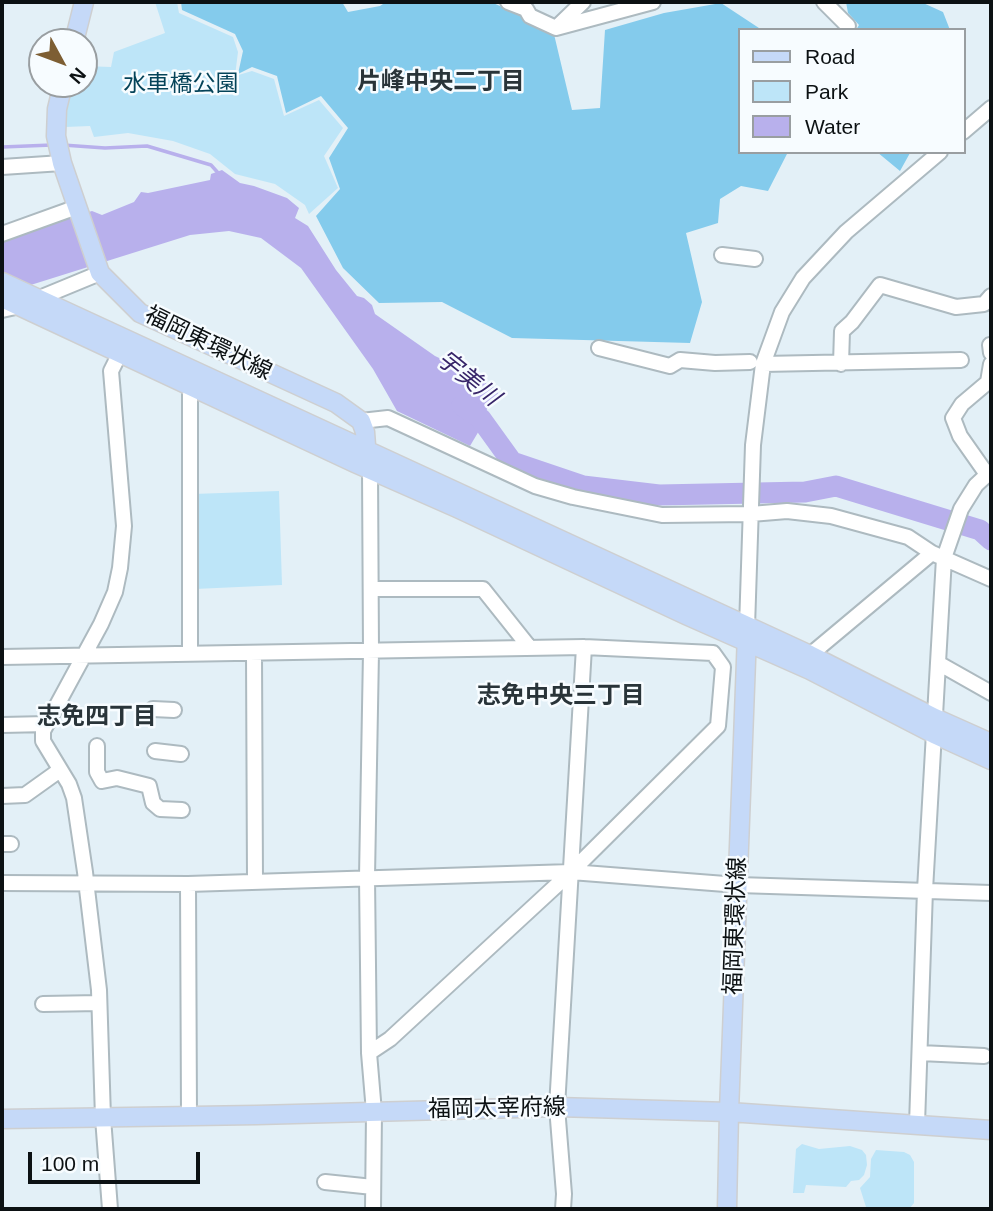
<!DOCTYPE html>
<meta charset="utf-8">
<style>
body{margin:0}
#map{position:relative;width:993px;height:1211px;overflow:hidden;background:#e3f0f7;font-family:Arial,sans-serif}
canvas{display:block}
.frame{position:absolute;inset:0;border:4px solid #0c1113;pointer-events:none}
.legend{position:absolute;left:738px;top:28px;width:228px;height:126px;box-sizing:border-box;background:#f7fcff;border:2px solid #999ea1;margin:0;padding:9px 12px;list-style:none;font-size:21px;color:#0c1113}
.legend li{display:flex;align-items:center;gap:14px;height:35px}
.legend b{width:35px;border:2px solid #999ea1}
.north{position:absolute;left:28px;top:28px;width:70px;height:70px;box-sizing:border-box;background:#f7fcff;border:2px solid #999ea1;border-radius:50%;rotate:131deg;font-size:19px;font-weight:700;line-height:28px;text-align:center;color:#0c1113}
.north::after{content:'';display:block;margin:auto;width:24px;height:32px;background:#7d5e33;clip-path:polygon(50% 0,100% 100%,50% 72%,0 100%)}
.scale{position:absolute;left:28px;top:1152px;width:172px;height:32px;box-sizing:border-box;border:4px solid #0c1113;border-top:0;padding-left:9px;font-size:21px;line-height:24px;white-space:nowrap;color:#0c1113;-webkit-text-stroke:5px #f7fcff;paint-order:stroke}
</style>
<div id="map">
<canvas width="993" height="1211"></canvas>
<div class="frame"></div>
<ul class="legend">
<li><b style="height:9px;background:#c5d9f8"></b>Road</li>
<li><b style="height:19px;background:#bde5f8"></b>Park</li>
<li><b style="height:19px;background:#b8b0ec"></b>Water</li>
</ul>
<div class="north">N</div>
<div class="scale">100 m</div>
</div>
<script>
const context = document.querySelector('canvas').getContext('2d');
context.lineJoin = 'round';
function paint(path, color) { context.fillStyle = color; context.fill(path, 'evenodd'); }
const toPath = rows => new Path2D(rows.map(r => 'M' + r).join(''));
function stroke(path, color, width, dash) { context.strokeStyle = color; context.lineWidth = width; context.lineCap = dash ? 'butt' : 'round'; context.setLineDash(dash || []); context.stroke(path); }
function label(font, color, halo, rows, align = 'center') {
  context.font = font + ' Arial,"Noto Sans JP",sans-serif'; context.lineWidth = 5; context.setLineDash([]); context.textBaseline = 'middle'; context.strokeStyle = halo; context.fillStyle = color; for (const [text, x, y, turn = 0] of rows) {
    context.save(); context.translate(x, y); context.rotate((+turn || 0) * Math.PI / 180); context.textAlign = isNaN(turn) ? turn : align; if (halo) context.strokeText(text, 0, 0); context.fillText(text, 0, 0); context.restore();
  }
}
const green = toPath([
 [155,2,177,2,179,13,233,37,238,52,235,76,252,71,274,79,284,116,319,100,343,128,324,156,338,188,309,214,305,205,275,184,235,174,210,154,173,141,128,133,94,137,90,126,65,127,65,105,68,84,84,84,84,66,111,67,114,52,165,33],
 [279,491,282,585,195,589,193,494],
 [802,1144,819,1149,850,1146,862,1150,866,1155,867,1165,864,1175,859,1180,851,1181,846,1187,806,1185,804,1193,793,1193,796,1149],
 [876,1150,904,1152,910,1155,914,1162,914,1203,909,1209,874,1209,866,1207,860,1188,870,1177,871,1159]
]);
const forest = toPath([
 [181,2,342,2,348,12,380,6,386,2,491,2,553,30,572,110,600,108,605,30,664,13,721,3,762,30,739,30,739,152,788,152,768,191,741,186,720,199,718,223,686,233,702,302,690,343,512,338,442,302,379,303,343,268,316,216,340,189,329,158,348,128,321,96,286,113,277,76,252,67,238,74,243,51,235,34,182,10],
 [846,2,921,2,943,12,950,30,856,30,859,25,848,13],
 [877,152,909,152,910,153,900,171]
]);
const water = toPath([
 [222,170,240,183,254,186,287,198,299,208,295,218,308,226,336,270,357,296,364,298,372,305,375,314,435,356,456,366,461,374,466,373,471,379,477,379,497,388,498,394,485,412,480,429,470,446,397,411,373,369,301,268,261,238,229,231,190,235,2,294,2,239,92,211,102,215,134,202,141,192,148,193,210,180,211,174]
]);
const stream = toPath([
 [63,145,105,148,147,146,211,165,220,175],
 [2,147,52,145]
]);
const river = toPath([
 [462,405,481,419,512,462,583,486,659,495,805,492,836,486,980,530,991,540]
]);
const minor = toPath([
 [508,2,526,9,530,16,556,28,653,2],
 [824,2,848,26],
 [557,27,583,2],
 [963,132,991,108],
 [2,167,62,163],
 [2,234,77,207],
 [722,255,755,259],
 [2,310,20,306,100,273],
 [990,345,991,353],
 [599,348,670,366,680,360,715,363,750,362],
 [763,364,961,360],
 [841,364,842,331,852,322,880,285,956,307,984,304,991,296],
 [361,421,388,418,535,486,573,497,662,515,751,514,787,511,831,516,908,537,932,553,991,579],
 [370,470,371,652,367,877,369,1053,374,1112,373,1209],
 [986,473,960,436,953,418,962,404,988,382,991,364],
 [371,589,483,589,530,648],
 [747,627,753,445,763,364,782,312,803,278,846,232,940,152],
 [190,653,190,395,193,387],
 [254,654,255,881],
 [810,655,932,553],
 [2,657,584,647,713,653,723,667,718,726,571,872,390,1039,369,1053],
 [938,663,991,693],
 [153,709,174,710],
 [2,725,47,724],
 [97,746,97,772,102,781,117,778,149,786,153,803,160,809,182,810],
 [155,751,181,754],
 [2,796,25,795,60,770],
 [2,844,11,844],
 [2,883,188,884,571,872,738,885,991,893],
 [188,884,189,1116],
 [43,1004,99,1003],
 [920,1053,984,1056],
 [917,1124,925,890,944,558,961,509,976,485,991,471],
 [325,1182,373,1187],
 [110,1209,103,1118,99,990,85,872,74,798,69,784,43,741,43,731,101,624,115,592,120,568,124,526,111,371,120,353],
 [563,1209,564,1194,557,1107,584,647]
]);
const major = toPath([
 [74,42,84,2],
 [63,84,57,109,56,136,62,163,100,273,140,313,336,403,361,421,365,432,367,459],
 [2,282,810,655,935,718,991,743],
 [2,298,355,463,457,508,686,615,810,670,934,734,991,760],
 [2,1119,257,1115,557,1107,729,1112,991,1130],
 [727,1209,729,1112,747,634]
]);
const parkNames = [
 ["水車橋公園",181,85]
];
const streetNames = [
 ["福岡東環状線",208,344,26],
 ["福岡東環状線",736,926,-88],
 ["福岡太宰府線",497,1109,-1]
];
const neighbourhoodNames = [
 ["片峰中央二丁目",441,82],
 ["志免中央三丁目",561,696],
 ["志免四丁目",97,717]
];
const waterNames = [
 ["宇美川",468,379,39]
];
paint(green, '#bde5f8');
paint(forest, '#84cbec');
paint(water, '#b8b0ec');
stroke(stream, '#b8b0ec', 3.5);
stroke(river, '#b8b0ec', 21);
stroke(minor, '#adbac0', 18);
stroke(major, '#cecfd0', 21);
stroke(minor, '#fff', 14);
stroke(major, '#c5d9f8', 18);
label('23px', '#044359', '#f7fcff', parkNames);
label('23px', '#0c1113', '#f7fcff', streetNames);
label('bold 24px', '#293439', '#f7fcff', neighbourhoodNames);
label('italic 24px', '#372569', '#f7fcff', waterNames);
</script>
